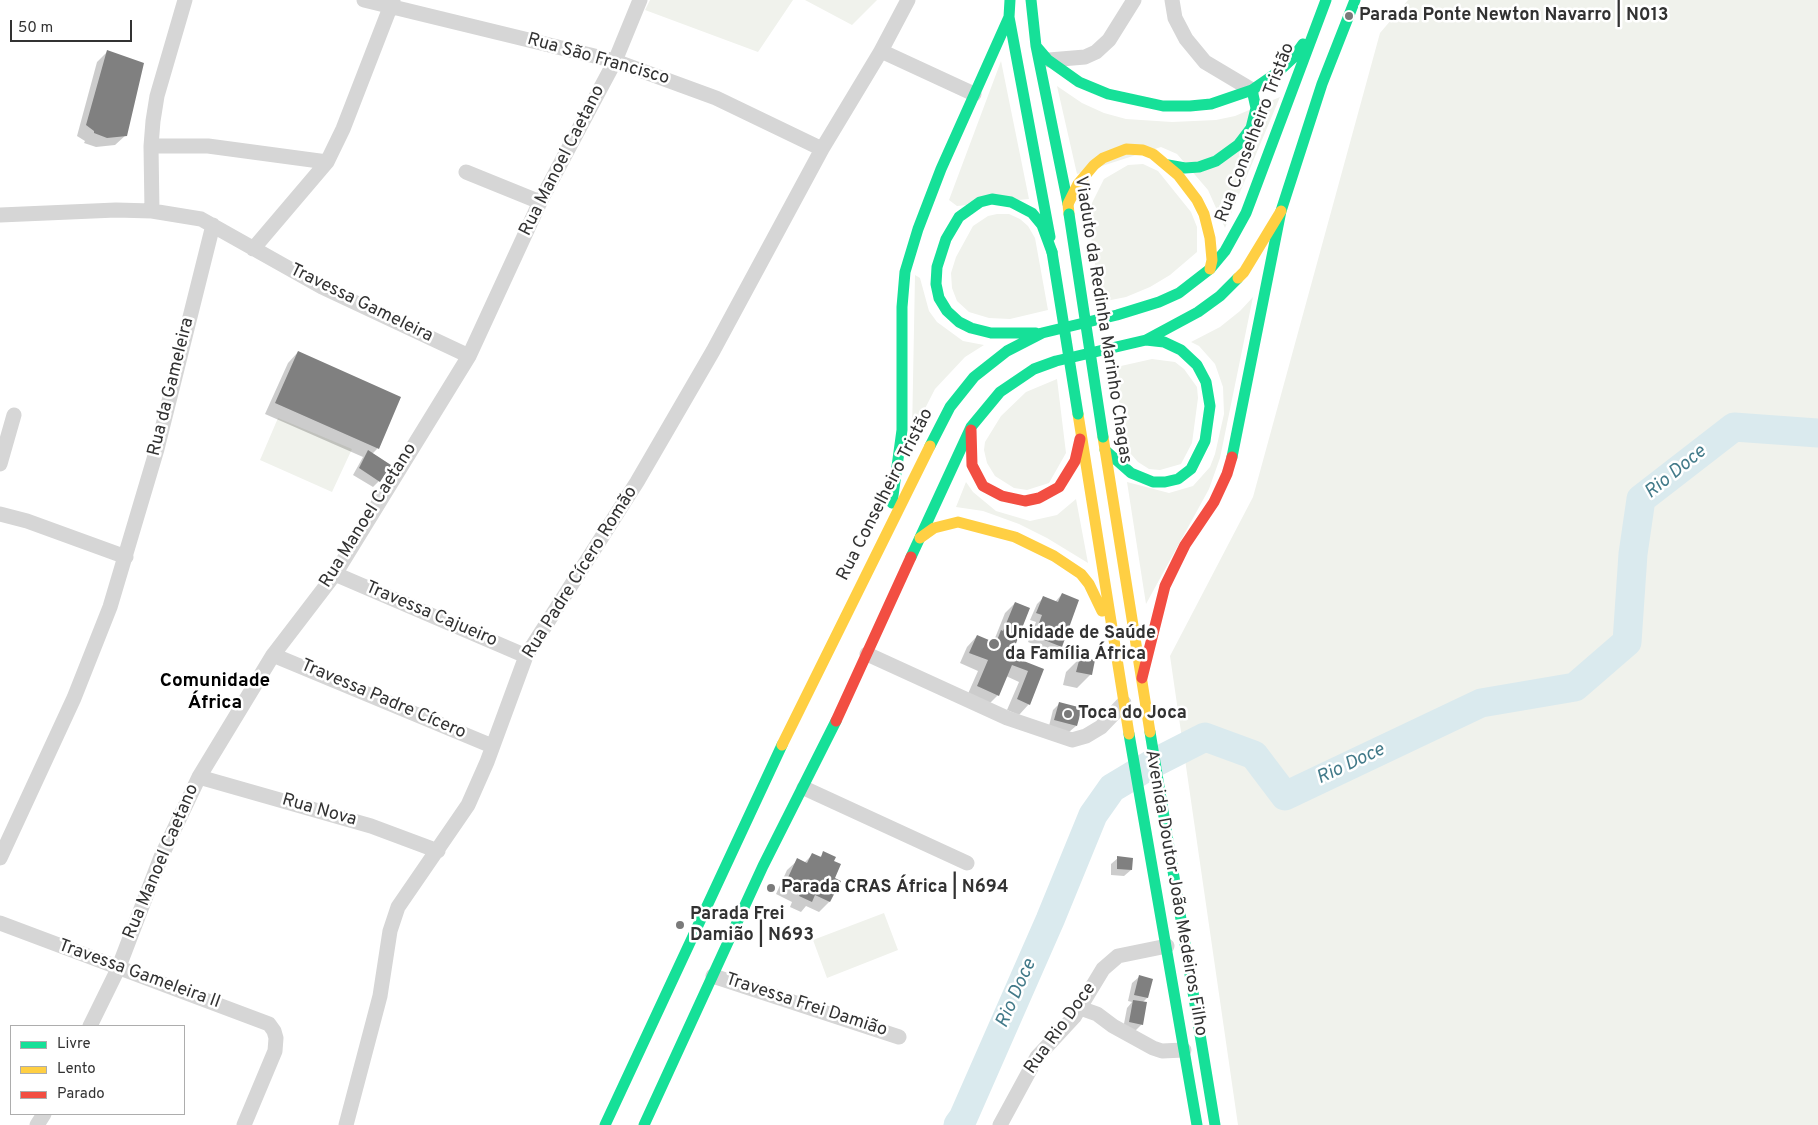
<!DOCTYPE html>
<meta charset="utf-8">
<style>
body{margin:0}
#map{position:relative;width:1818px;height:1125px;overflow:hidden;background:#fff;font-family:Overpass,sans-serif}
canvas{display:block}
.legend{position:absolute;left:10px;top:1025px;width:175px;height:90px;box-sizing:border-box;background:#fff;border:1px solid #adadad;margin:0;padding:6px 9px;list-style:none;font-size:15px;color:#323232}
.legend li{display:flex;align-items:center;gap:10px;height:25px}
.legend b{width:25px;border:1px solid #adadad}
.scale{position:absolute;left:10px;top:20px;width:122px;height:22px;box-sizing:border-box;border:2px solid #323232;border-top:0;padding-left:6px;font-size:15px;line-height:18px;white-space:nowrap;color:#323232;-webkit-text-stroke:4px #fff;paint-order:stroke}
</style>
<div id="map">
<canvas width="1818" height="1125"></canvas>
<ul class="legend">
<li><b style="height:6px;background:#16e098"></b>Livre</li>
<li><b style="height:6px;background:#ffcf43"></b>Lento</li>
<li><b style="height:6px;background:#f24e42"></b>Parado</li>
</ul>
<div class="scale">50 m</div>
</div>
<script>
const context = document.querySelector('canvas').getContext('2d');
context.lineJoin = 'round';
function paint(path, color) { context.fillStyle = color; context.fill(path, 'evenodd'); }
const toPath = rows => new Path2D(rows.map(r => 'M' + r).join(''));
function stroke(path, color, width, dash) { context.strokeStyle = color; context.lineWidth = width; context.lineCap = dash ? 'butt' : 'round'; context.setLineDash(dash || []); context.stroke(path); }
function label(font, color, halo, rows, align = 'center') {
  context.font = font + ' Overpass,sans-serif'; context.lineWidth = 5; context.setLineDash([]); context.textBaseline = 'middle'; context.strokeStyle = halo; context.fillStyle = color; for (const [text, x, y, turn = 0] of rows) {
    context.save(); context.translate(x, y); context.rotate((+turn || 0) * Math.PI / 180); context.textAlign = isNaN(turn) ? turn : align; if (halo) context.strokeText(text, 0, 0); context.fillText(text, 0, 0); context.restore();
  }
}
const green = toPath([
 [650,0,793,0,758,52,645,10],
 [805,0,877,0,852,25],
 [1408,0,1818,0,1818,1125,1238,1125,1170,656,1253,497,1380,33],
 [1001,61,1029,199,957,206,949,200],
 [1057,86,1082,103,1104,113,1126,119,1172,122,1216,120,1235,116,1280,97,1225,228,1208,190,1177,154,1161,147,1077,174],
 [1143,164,1158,171,1191,212,1197,227,1197,252,1170,275,1150,287,1126,297,1101,302,1088,219,1092,203,1104,179,1128,165],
 [997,214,1009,214,1020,219,1028,226,1035,238,1048,310,1010,319,989,318,969,312,957,301,952,288,951,273,956,257,973,226,988,216],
 [915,275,920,278,929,311,937,322,963,341,984,345,965,357,935,389,912,434],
 [1253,297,1220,458,1209,489,1146,604,1127,482,1169,493,1193,486,1210,467,1215,454,1224,414,1223,387,1215,364,1199,346,1191,342,1220,327,1240,311],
 [1152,359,1175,362,1184,369,1197,387,1198,398,1192,443,1181,464,1160,470,1149,469,1138,462,1130,453,1112,368],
 [1057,379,1066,453,1049,483,1027,490,1014,488,995,476,987,463,984,450,985,442,1001,416,1026,392],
 [278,418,352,449,332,492,260,460],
 [966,482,973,492,996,511,1030,521,1057,515,1076,499,1088,563,1047,538,1019,524,983,511,956,507],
 [884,913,898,950,827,978,813,940]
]);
const shadow = toPath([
 [107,52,126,135,115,145,96,147,84,143,85,141,77,136,97,62],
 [298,352,400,398,377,449,372,454,379,481,373,487,353,475,363,457,265,414,288,363],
 [1062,594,1078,601,1061,647,1054,653,1028,642,1036,622,1030,620,1037,604,1043,598,1055,602],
 [1015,603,1009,656,1043,670,1029,704,1019,715,1007,710,1019,682,1006,676,998,695,988,705,967,696,978,671,960,663,967,647,977,636,991,642,995,638,1005,613],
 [1080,658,1091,674,1077,688,1063,685,1066,672],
 [1060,703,1076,726,1069,732,1049,726,1053,710],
 [824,853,833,862,833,878,829,902,819,912,806,906,801,912,790,907,792,902,776,894,787,870,798,860,804,863,812,855,819,858],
 [1118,858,1131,870,1124,876,1111,875,1111,864],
 [1139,977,1151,979,1147,998,1142,1003,1142,1024,1135,1031,1123,1029,1127,1008,1132,1002,1128,1001,1132,983]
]);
const river = toPath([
 [958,1125,963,1118,1050,920,1093,815,1112,788,1152,764,1205,737,1254,755,1285,796,1481,703,1575,687,1627,642,1633,554,1641,499,1734,427,1818,433]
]);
const building = toPath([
 [107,50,144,63,127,136,107,138,94,133,94,131,86,125],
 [298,351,401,397,379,449,275,403],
 [368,450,391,465,380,482,359,468],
 [1062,593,1079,600,1062,647,1034,636,1042,615,1036,613,1043,596,1058,602],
 [1015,602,1030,608,1011,656,1044,669,1030,705,1017,699,1028,671,1012,665,999,696,977,686,988,660,969,653,977,635,996,643,1001,630,1003,631],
 [1080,657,1095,660,1092,675,1076,672],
 [1059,702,1082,708,1077,726,1054,720],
 [823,851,836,857,834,861,841,864,835,878,841,881,830,902,815,895,812,902,799,896,801,892,785,884,797,858,807,863,812,853,821,857],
 [1117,856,1133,858,1132,870,1117,869],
 [1139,975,1153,979,1148,998,1134,995],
 [1133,1000,1147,1002,1143,1025,1129,1022]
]);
const street = toPath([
 [364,0,615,61,716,98,822,149],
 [1172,0,1175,18,1186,39,1205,62,1252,90],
 [881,51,974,94],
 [1049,60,1085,57,1096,52,1109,40,1134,0],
 [151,146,208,146,327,162],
 [466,172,540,202],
 [152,211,151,146,153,121,157,96,185,0],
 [0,215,116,210,152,211,201,219,322,287,469,356],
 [253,249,327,162,343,129,393,0],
 [0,464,14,415],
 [0,514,27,521,126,557],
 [335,574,526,656],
 [867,654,1007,718,1072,740,1086,736,1101,727,1124,703],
 [273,655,492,746],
 [199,777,371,826,438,851],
 [804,788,967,863],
 [0,858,74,698,110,607,157,449,213,225],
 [0,923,269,1024,274,1031,276,1038,275,1051,244,1125],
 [713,976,899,1037],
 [1080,1008,1097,1014,1113,1026,1153,1048,1162,1051,1184,1050],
 [90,1026,118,969,161,857,199,777,273,655,335,574,469,356,540,202,615,61,640,0],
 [37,1125,44,1114],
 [346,1125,380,996,390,931,398,907,468,805,487,762,526,656,637,482,713,351,822,149,881,51,908,0],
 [1000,1125,1037,1057,1074,1017,1103,969,1118,956,1167,946]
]);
const fast = toPath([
 [1010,0,1009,17,1050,237],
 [1031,0,1036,46,1068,204],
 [1036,46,1048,60,1079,82,1108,94,1163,106,1190,106,1211,104,1252,90,1278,72,1293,58,1303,44],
 [1168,165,1185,168,1199,167,1216,161,1238,145,1251,128,1256,108,1252,90],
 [1036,333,991,333,971,328,959,322,947,311,939,298,936,284,937,267,946,239,959,217,980,202,992,199,1011,202,1032,213,1042,225,1052,252],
 [930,446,950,407,974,377,1007,351,1042,333,1117,315,1159,302,1179,293,1210,269,1225,251,1246,213,1326,0],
 [1105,450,1131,473,1153,482,1165,482,1178,479,1191,469,1205,441,1210,406,1206,382,1197,365,1181,350,1164,342,1146,340],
 [1232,457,1281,211,1322,84,1355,0],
 [892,503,902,430,902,307,905,272,918,229,941,169,1009,17],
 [911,557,971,427,1000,392,1034,369,1056,361,1146,340,1198,312,1220,296,1238,278],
 [1150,732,1215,1125],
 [1129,734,1197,1125],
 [605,1125,782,745],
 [644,1125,763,866,836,721]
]);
const slow = toPath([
 [1069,214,1068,204,1078,184,1094,165,1103,158,1126,149,1143,150,1153,154,1178,175,1197,200,1204,214,1210,238,1212,260,1210,269],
 [1238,278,1244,272,1281,211],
 [1078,414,1129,734],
 [1103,437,1150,732],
 [920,538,934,528,958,522,1015,537,1054,556,1081,574,1089,584,1102,611],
 [782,745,930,446]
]);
const jam = toPath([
 [971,430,972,465,983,486,1002,496,1025,501,1039,498,1059,487,1075,461,1080,439],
 [1142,678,1165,586,1185,545,1214,502,1227,474,1232,457],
 [836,721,911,557]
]);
const fastBridge = toPath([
 [1069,214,1103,437],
 [1052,252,1078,414]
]);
const markers = [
 [1349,16,5,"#7a7a7a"],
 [994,644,6,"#7a7a7a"],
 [1068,714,5,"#7a7a7a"],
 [771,888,5,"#7a7a7a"],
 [680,925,5,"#7a7a7a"]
];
const poiNames = [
 ["Parada Ponte Newton Navarro | N013",1359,16],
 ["Unidade de Saúde",1005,634],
 ["da Família África",1005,655],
 ["Toca do Joca",1078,714],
 ["Parada CRAS África | N694",781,888],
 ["Parada Frei",690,915],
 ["Damião | N693",690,936]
];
const streetNames = [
 ["Rua São Francisco",598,60,16],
 ["Rua Conselheiro Tristão",1256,133,-69],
 ["Rua Manoel Caetano",563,161,-63],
 ["Travessa Gameleira",361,304,26],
 ["Viaduto da Redinha Marinho Chagas",1102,320,81],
 ["Rua da Gameleira",172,387,-76],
 ["Rua Conselheiro Tristão",886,495,-63],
 ["Rua Manoel Caetano",369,516,-58],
 ["Rua Padre Cícero Romão",581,573,-58],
 ["Travessa Cajueiro",431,615,23],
 ["Travessa Padre Cícero",383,700,23],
 ["Rua Nova",319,811,16],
 ["Rua Manoel Caetano",162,862,-67],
 ["Avenida Doutor João Medeiros Filho",1175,893,80],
 ["Travessa Gameleira II",139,975,20],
 ["Travessa Frei Damião",806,1006,18],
 ["Rua Rio Doce",1061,1029,-54]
];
const waterNames = [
 ["Rio Doce",1676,473,-39],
 ["Rio Doce",1351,765,-25],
 ["Rio Doce",1017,994,-66]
];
const neighbourhoodNames = [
 ["Comunidade",215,682],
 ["África",215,704]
];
paint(green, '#f0f2ec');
paint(shadow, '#0003');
stroke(river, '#daeaee', 29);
paint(building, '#808080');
stroke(street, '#d6d6d6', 15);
stroke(fast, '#16e098', 11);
stroke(slow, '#ffcf43', 11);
stroke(jam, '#f24e42', 11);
stroke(fastBridge, '#16e098', 11);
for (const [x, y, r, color] of markers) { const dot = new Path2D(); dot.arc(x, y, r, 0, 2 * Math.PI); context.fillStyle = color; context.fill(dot); stroke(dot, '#fff', 2); }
label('bold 18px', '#323232', '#fff', poiNames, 'left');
label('18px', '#323232', '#fff', streetNames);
label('italic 19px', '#427a89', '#fff', waterNames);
label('bold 19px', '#000', '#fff', neighbourhoodNames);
</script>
